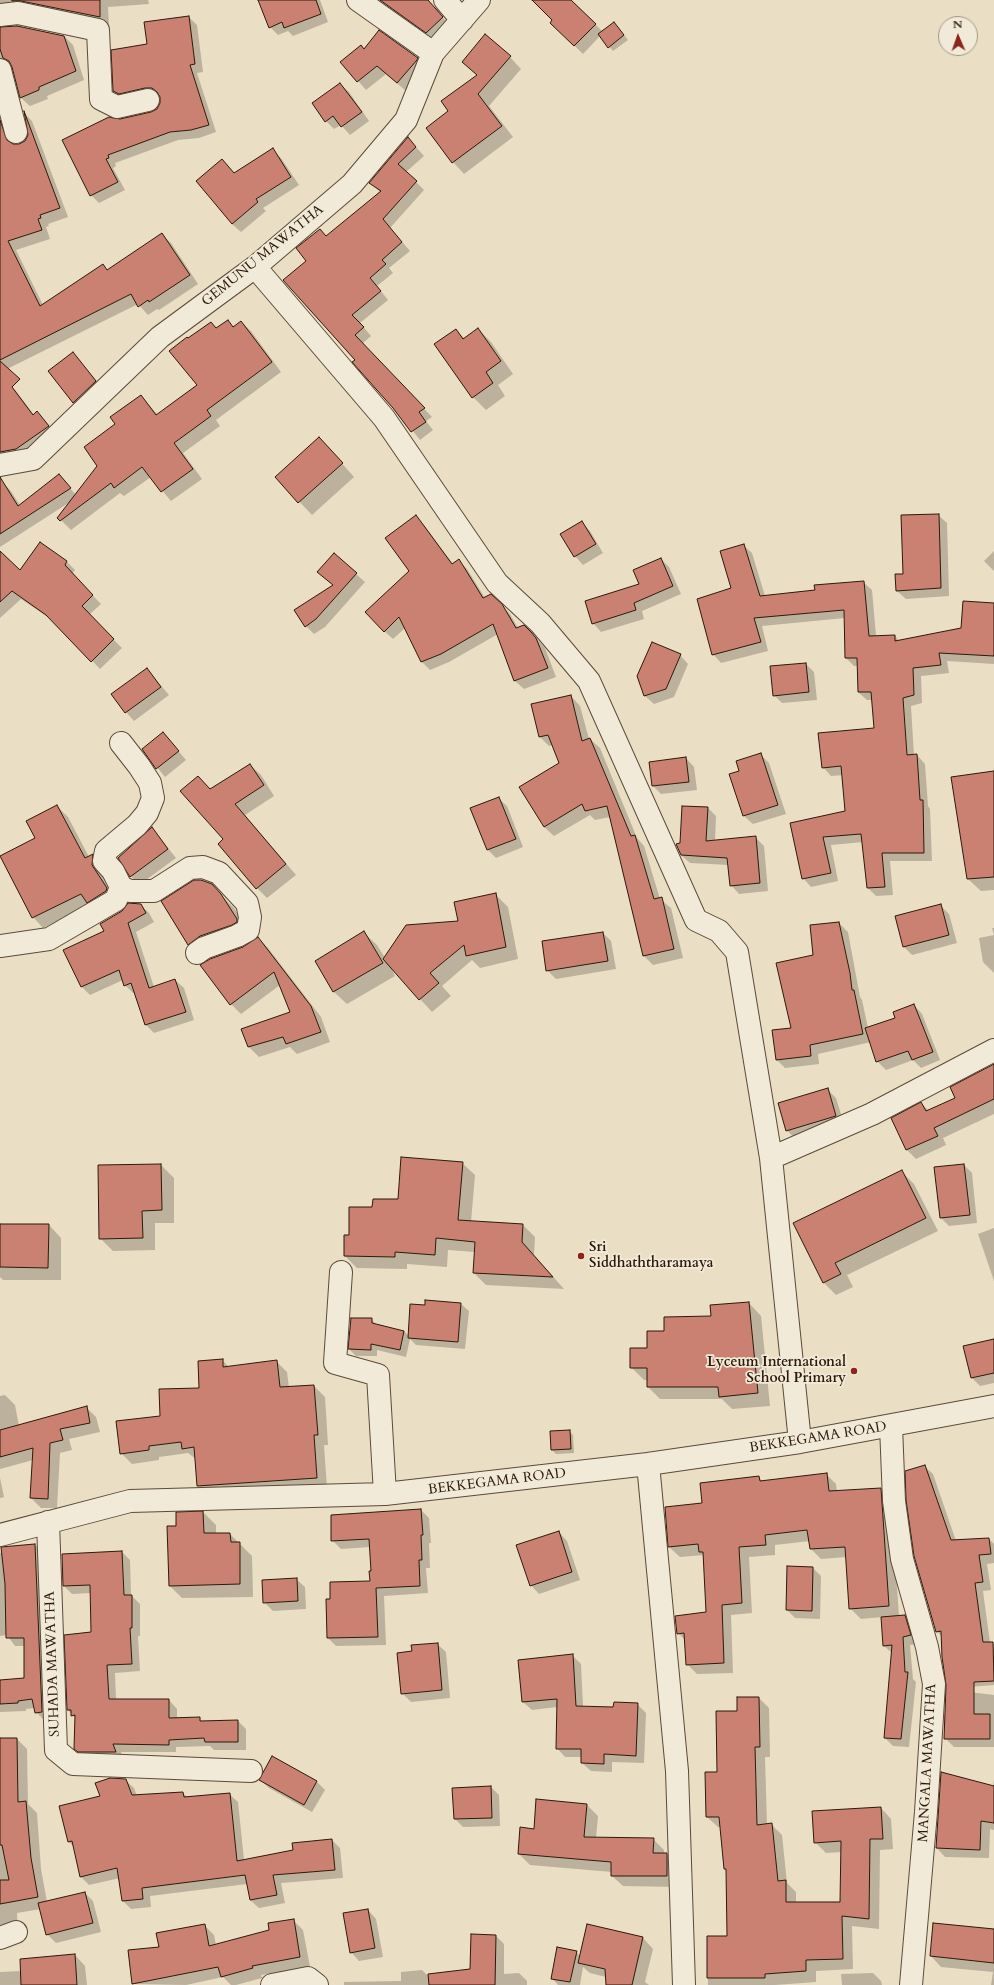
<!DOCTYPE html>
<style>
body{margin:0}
#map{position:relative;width:994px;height:1985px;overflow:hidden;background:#eadec4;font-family:Cardo,serif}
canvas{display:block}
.north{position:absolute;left:938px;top:16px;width:40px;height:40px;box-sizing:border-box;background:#f1ead9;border:1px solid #a39686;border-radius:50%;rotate:358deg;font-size:11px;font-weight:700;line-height:16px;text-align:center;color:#2d1909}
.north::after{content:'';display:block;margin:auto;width:14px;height:18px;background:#8f2418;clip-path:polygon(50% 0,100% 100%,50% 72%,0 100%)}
</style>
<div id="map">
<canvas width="994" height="1985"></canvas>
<div class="north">N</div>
</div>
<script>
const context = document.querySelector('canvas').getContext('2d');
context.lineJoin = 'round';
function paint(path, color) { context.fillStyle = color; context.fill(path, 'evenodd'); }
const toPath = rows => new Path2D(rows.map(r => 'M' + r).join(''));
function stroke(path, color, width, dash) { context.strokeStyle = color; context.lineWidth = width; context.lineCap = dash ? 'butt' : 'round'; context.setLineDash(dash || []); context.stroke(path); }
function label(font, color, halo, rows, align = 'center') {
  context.font = font + ' Cardo,serif'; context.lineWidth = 3.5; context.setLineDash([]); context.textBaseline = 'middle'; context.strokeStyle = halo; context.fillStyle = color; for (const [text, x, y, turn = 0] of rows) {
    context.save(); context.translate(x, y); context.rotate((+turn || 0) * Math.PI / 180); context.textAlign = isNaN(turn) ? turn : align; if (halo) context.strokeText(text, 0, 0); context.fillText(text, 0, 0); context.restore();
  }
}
const shadow = toPath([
 [0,0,148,0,149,4,108,7,109,25,30,9,0,16],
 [288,0,320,0,328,22,293,36,288,31,278,35,270,27],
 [380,0,425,0,455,30,440,45,390,10],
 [533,0,571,0,604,33,618,27,628,40,613,51,600,36,583,54,551,23,553,20],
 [189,17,197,25,203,72,197,73,216,132,199,138,178,140,115,163,116,166,113,168,125,190,99,203,91,195,120,120,151,113,157,110,161,104,161,96,122,99,114,91,148,45],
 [0,27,64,36,73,45,84,80,47,96,48,99,30,106,21,98,13,66,6,66,0,70,0,51,4,50,0,37],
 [364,50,417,58,425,67,406,91,386,74,366,90,342,62],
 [510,57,521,69,489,106,513,137,464,174,453,162,450,111,477,75,463,62],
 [340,84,349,92,369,121,350,135,341,125,334,129,326,121],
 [0,93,12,145,20,145,26,141,29,135,25,114,32,121,68,217,48,224,49,226,46,227,50,239,16,250,43,305,103,266,108,270,162,235,171,243,198,284,159,310,157,309,148,315,138,304,5,370,0,365],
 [416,147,424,156,406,172,424,190,390,228,410,251,389,268,393,273,377,286,388,300,360,323,371,336,362,344,432,417,426,421,433,430,420,440,356,360,307,261,320,230,327,237,380,192,371,183],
 [272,150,281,158,299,185,263,208,266,211,241,232,232,224,235,174],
 [227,321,234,327,241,322,251,331,281,372,216,420,220,426,183,453,202,479,171,501,151,477,124,496,120,493,71,530,59,518,70,502,0,547,0,483,2,482,10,490,20,505,59,476,76,495,98,466,116,425,141,396,158,415,198,385,188,340,211,323,217,329],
 [478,329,491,342,513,374,498,385,505,396,486,410,473,397,436,344,456,330,465,339],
 [73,353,104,390,82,410,74,402],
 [0,380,6,381,16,391,34,415,37,412,58,436,26,459,0,458],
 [331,451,354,477,312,515,276,477],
 [938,515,947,523,949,596,906,599,897,591,904,575],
 [416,517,424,525,453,564,459,561,467,569,485,598,501,605,510,614,518,628,524,626,539,641,545,648,556,677,524,689,515,681,498,634,449,662,430,670,422,662,405,628,393,639,384,631,410,571],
 [582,523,590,531,603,553,583,565,575,556],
 [40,543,67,562,75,570,72,574,101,604,89,615,122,648,100,669,55,622,21,599,0,618,0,552,20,571],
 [743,545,752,553,765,596,816,591,863,582,872,590,876,636,895,636,899,641,962,629,994,604,994,664,947,661,949,673,921,676,922,703,911,706,914,756,917,755,925,764,928,806,930,809,932,861,890,861,893,895,876,896,868,888,863,842,831,845,838,881,811,887,803,878,791,824,847,812,843,775,831,776,823,767,875,729,873,700,867,700,858,692,858,666,854,666,846,658,845,618,762,626,768,651,721,663,713,654],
 [994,551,994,571,984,561],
 [661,559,669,567,681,594,642,611,644,619,601,632,593,623,640,585],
 [356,574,365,582,325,627,314,634,306,626,334,586,327,580],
 [680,655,688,664,674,697,654,704,645,696,638,676],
 [806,664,814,672,817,700,782,703,774,695],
 [147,669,169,695,134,721,126,712],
 [571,696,580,706,589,739,590,739,600,748,637,838,644,846,660,899,671,908,683,958,653,965,644,956,610,817,595,820,590,815,554,836,544,827,561,764,553,745,549,746,539,736],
 [163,733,186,760,165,777,143,750],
 [761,755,769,763,786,814,753,824,744,816,730,774,740,771],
 [686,758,694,767,697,790,661,794,653,786],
 [250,765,261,775,274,796,245,815,296,875,267,898,257,888,225,839,198,777,211,790],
 [994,772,994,890,981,891,968,879],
 [498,798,507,806,523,847,496,858,488,850],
 [57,806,68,817,89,857,93,855,103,865,102,876,113,890,90,905,43,928,33,917,37,838],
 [708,808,716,816,715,841,755,837,764,846,768,891,739,894,731,885,729,865,690,863,681,855,681,844],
 [152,828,176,858,139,885,131,876,119,858],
 [211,885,234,908,249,933,201,957,189,944],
 [495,894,508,907,518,959,480,968,472,960,442,986,451,996,432,1012,391,967,395,976,347,1004,334,992,316,961,364,933,377,945,385,958,459,922],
 [140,904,149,913,154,922,136,932,154,987,175,980,184,988,194,1020,154,1033,146,1025,135,993,133,993,125,985,123,980,90,995,82,987,65,950,105,931],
 [940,905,949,914,957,943,912,955,904,947],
 [839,923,848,932,860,997,862,1000,868,1028,897,1019,914,1005,922,1014,940,1060,921,1068,913,1060,886,1070,877,1061,871,1042,818,1054,819,1064,785,1068,777,1060,773,1031,792,1029,814,956],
 [992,928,994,928,994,973,983,962,979,938,994,935],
 [603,933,611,941,616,969,556,979,547,970],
 [258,938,268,948,321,1017,330,1042,297,1054,290,1047,259,1057,249,1047,291,1012,280,985,241,1014,231,1004,201,965,243,948],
 [994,1065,994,1114,943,1138,946,1145,916,1159,907,1150,892,1119,921,1103,929,1111,957,1098],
 [827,1089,836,1098,844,1124,795,1139,787,1130],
 [462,1163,475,1175,471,1222,523,1225,535,1237,534,1255,564,1289,486,1285,474,1273,475,1252,448,1250,447,1267,407,1264,407,1269,357,1268,345,1256,350,1236,373,1208,399,1200],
 [161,1165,174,1178,174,1223,155,1223,155,1250,113,1251,100,1238,99,1166],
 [964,1165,972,1173,977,1223,949,1226,941,1218],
 [901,1171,914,1184,938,1231,847,1275,853,1287,836,1295,824,1283,794,1223],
 [0,1225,49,1225,61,1238,61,1280,3,1280,0,1277],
 [994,1228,994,1281,978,1234],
 [749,1303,761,1316,770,1406,732,1409,722,1399,660,1399,648,1387,648,1380,644,1380,631,1367,665,1332],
 [461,1304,469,1311,465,1349,416,1345,410,1339,406,1357,377,1350,377,1356,356,1356,349,1349,371,1319,378,1326,404,1331,409,1336],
 [994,1340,994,1383,980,1386,972,1378,964,1347],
 [222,1360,229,1367,276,1361,287,1372,289,1388,314,1386,325,1397,328,1445,324,1445,327,1488,208,1496,198,1486,196,1459,188,1453,159,1457,159,1460,132,1464,121,1453,161,1417,200,1389],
 [5,1395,15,1405,19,1426,86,1407,96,1417,100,1432,69,1439,72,1450,60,1453,57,1508,41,1508,31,1498,33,1460,0,1469,0,1396],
 [569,1431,573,1435,574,1453,556,1454,552,1450],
 [924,1466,933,1474,956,1541,989,1539,994,1544,994,1563,987,1564,991,1590,983,1591,990,1643,994,1644,994,1685,969,1687,969,1692,994,1695,994,1747,954,1747,945,1738,947,1685,942,1637,937,1631],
 [826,1474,836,1484,837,1492,881,1489,891,1499,899,1617,905,1616,913,1625,918,1644,910,1645,913,1679,916,1682,909,1747,893,1746,885,1738,892,1653,884,1646,882,1617,861,1619,850,1608,847,1557,821,1559,811,1549,810,1541,775,1545,775,1555,749,1557,752,1613,731,1615,733,1673,697,1674,687,1664,686,1641,678,1633,707,1613,704,1555,680,1557,669,1547,703,1504,759,1478,763,1482],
 [0,1478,4,1497,0,1498],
 [421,1510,429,1518,431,1543,429,1543,430,1568,426,1568,428,1593,384,1596,386,1645,336,1646,328,1638,331,1600,371,1582,372,1572,370,1547,341,1549,332,1540],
 [203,1512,216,1525,216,1534,230,1534,252,1556,253,1597,182,1598,170,1586,177,1527,177,1513],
 [559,1532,567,1541,580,1580,539,1594,531,1585],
 [35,1545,43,1553,45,1721,36,1712,35,1708,26,1709,26,1711,0,1712,0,1681,25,1679,25,1646,15,1646,7,1635,0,1636,0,1553,3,1553,2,1548],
 [122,1552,130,1560,131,1595,140,1604,140,1636,138,1636,140,1671,115,1673,116,1700,169,1700,177,1709,177,1719,199,1718,203,1722,238,1721,246,1729,246,1750,214,1750,210,1746,176,1747,176,1752,121,1752,124,1760,84,1757,75,1749,76,1719,68,1710,92,1633,91,1593,72,1594,64,1586],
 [813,1568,821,1576,820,1619,795,1618,787,1610],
 [296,1579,305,1587,306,1609,273,1611,264,1602],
 [437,1644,446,1652,450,1698,411,1702,402,1693,413,1652],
 [572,1655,581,1664,583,1707,614,1708,637,1704,646,1713,644,1763,612,1762,612,1772,591,1771,582,1763,582,1757,565,1757,557,1748,557,1707,532,1710,523,1702],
 [759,1698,769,1708,770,1757,765,1757,767,1825,771,1824,782,1835,787,1883,796,1892,796,1903,841,1903,842,1852,826,1853,815,1842,881,1808,891,1819,893,1849,880,1850,879,1929,852,1926,853,1969,816,1971,816,1982,775,1985,708,1985,708,1937,728,1937,727,1871,725,1869,721,1827,718,1827,707,1817,718,1773,738,1712],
 [0,1739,17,1739,27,1749,28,1804,37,1813,41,1869,47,1902,85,1893,93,1901,101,1932,56,1943,47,1934,41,1909,17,1913,18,1932,0,1935],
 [994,1779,994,1830,990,1829,989,1858,945,1857,937,1848,993,1786],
 [125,1780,134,1788,137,1796,183,1793,188,1798,229,1794,238,1802,244,1860,294,1850,332,1840,340,1848,343,1878,281,1883,285,1903,259,1908,250,1900,247,1884,150,1896,151,1907,131,1909,123,1901,120,1878,89,1885,81,1877,74,1847,69,1842,101,1797],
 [260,1780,317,1782,325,1790,312,1812,269,1788],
 [491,1787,499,1795,500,1826,463,1827,455,1819],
 [587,1805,598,1816,596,1838,653,1839,664,1850,664,1854,667,1854,678,1865,678,1887,623,1886,612,1876,612,1872,530,1865,519,1854,535,1830],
 [368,1910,376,1919,383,1957,359,1961,351,1952],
 [293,1920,303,1930,310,1967,261,1975,262,1978,236,1985,231,1985,223,1977,186,1985,133,1984,160,1948,204,1925,214,1935,216,1945,271,1931],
 [934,1924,994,1930,994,1985,991,1985,993,1972,941,1967,931,1956],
 [472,1935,496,1936,504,1944,504,1974,519,1973,527,1981,527,1985,344,1985,344,1982,401,1981,401,1972,422,1970,427,1975,471,1970],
 [643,1938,653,1949,645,1982,649,1985,607,1985,606,1977,590,1973,583,1967,580,1985,558,1985,552,1978,576,1952,581,1957],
 [75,1955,85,1966,87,1985,0,1985,0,1972,21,1971],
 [873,1973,881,1981,882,1985,842,1985,841,1974]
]);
const building = toPath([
 [12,0,100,0,100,17,21,1,12,1,12,0],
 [258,0,316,0,321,14,284,28,282,22,269,28,258,0],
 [380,0,428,0,443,17,426,33,380,0],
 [532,0,571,0,596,24,574,46,550,23,552,20,532,0],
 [189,16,195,64,190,65,209,125,191,130,170,132,108,155,109,158,106,159,118,182,90,196,62,140,109,117,120,119,151,112,157,109,160,103,160,97,157,92,152,88,145,88,119,94,113,91,111,50,147,44,144,22,189,16],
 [614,22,624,35,608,48,598,34,614,22],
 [17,26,64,36,76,71,39,87,39,90,20,98,12,67,9,61,3,58,0,49,0,27,17,26],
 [379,30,418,58,417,60,397,83,377,66,357,82,340,62,361,45,364,49,379,30],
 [485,34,511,56,478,94,502,126,452,163,426,128,448,111,441,101,477,75,462,62,485,34],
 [340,83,362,112,341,127,333,116,325,122,312,103,340,83],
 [24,111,60,208,40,215,41,218,38,219,42,230,8,241,40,306,103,264,107,270,162,233,190,275,149,302,148,300,138,307,131,294,0,360,0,120,7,140,13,144,19,144,25,141,28,135,24,111],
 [408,137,416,147,398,164,417,181,383,219,402,242,382,260,386,264,370,278,381,291,352,315,364,327,355,335,425,408,419,412,426,422,411,432,393,408,352,362,355,360,283,280,306,261,296,248,320,229,326,236,381,191,369,183,408,137],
 [273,148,291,177,256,199,258,202,232,224,196,181,222,159,234,173,273,148],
 [228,320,233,327,241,321,272,362,207,410,211,416,174,443,193,469,161,492,142,467,114,488,111,483,60,521,57,518,97,466,84,447,115,424,110,417,141,395,156,415,197,385,169,351,187,337,188,338,211,322,216,328,228,320],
 [478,328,501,361,486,372,493,383,472,398,434,344,456,329,463,339,478,328],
 [73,352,96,381,73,403,48,371,73,352],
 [0,361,20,379,12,387,33,415,37,411,49,426,16,449,0,452,0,361],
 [319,437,343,463,298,503,275,477,319,437],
 [59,474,71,488,0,534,0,477,18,506,59,474],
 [939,514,941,588,896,591,895,574,903,574,901,515,939,514],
 [416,515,452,564,459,559,483,598,491,594,502,604,516,628,524,625,531,632,536,638,548,668,514,681,493,624,441,654,421,662,399,617,384,632,365,612,409,571,385,538,416,515],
 [582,521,596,544,574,557,560,534,582,521],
 [40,542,67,561,65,565,93,595,82,606,114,639,91,662,46,615,12,591,0,602,0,551,20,570,40,542],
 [744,544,760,596,815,590,814,585,864,581,869,636,895,635,895,641,961,628,963,601,994,603,994,656,939,653,941,665,913,668,914,695,903,698,907,755,917,754,920,800,923,800,924,853,882,853,885,887,867,888,861,834,823,837,831,873,802,879,790,823,845,811,841,766,822,768,818,733,874,728,871,692,858,692,857,658,845,658,844,610,754,618,761,642,712,655,697,599,731,588,720,551,744,544],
 [334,553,357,573,316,619,305,627,294,610,333,585,317,572,334,553],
 [661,558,673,586,634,603,636,610,592,624,585,601,639,584,633,570,661,558],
 [652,642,681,654,666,689,644,696,637,676,652,642],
 [806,663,809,692,773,696,770,666,806,663],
 [147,668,161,687,125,713,111,694,147,668],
 [571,695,582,741,590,738,631,836,635,835,654,899,662,897,674,949,643,956,607,806,585,811,582,804,544,827,519,787,559,763,548,735,539,737,531,704,571,695],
 [163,732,179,751,156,769,142,749,163,732],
 [761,753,778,805,743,816,729,774,739,771,736,761,761,753],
 [686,757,689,782,652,786,649,762,686,757],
 [250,764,264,785,235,804,286,864,256,889,218,844,223,839,180,791,198,776,210,789,250,764],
 [994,771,994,877,967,879,951,777,994,771],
 [499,797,516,839,487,850,470,808,499,797],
 [57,805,85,858,93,854,92,865,107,888,106,891,87,903,81,894,32,918,0,856,35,838,26,821,57,805],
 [682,806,708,807,706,841,756,836,760,883,730,886,727,858,681,855,676,844,680,843,682,806],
 [152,827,168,849,130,877,118,858,152,827],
 [194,880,201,880,212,884,221,894,237,919,237,922,232,925,200,936,188,945,161,901,194,880],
 [496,893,506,947,466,956,464,945,430,973,439,983,419,1000,383,959,406,925,458,921,454,902,496,893],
 [128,903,141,904,146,913,128,923,149,988,175,979,186,1012,145,1025,131,983,124,986,119,970,81,987,63,950,104,931,100,924,122,911,128,903],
 [941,904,949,935,903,947,895,916,941,904],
 [839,922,850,973,852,990,854,990,863,1034,810,1045,811,1056,776,1060,772,1030,791,1028,776,963,813,955,810,925,839,922],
 [364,931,383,963,333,992,315,961,364,931],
 [603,932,608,961,546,971,542,941,603,932],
 [258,937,311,1006,321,1032,286,1044,283,1037,248,1047,241,1029,290,1012,274,972,230,1005,200,965,210,959,243,947,258,937],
 [914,1004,933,1052,912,1060,908,1051,876,1062,865,1028,895,1018,893,1012,914,1004],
 [994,1064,994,1099,934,1128,938,1136,906,1150,891,1118,921,1102,926,1111,955,1098,950,1087,994,1064],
 [828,1088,836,1116,786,1131,778,1103,828,1088],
 [401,1157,463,1162,458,1220,523,1224,522,1242,553,1277,473,1273,475,1242,436,1238,435,1255,395,1252,395,1257,344,1256,344,1235,349,1235,349,1207,372,1207,373,1199,398,1199,401,1157],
 [161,1164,162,1210,142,1211,143,1238,99,1239,98,1165,161,1164],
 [964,1164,970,1215,940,1218,934,1167,964,1164],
 [902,1170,926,1218,835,1263,841,1274,823,1283,793,1223,902,1170],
 [0,1224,49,1224,48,1268,0,1267,0,1224],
 [425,1300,461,1303,458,1342,408,1338,410,1304,425,1305,425,1300],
 [749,1302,758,1393,719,1397,718,1387,647,1387,647,1368,630,1368,630,1348,647,1348,647,1331,664,1331,664,1317,711,1316,710,1305,749,1302],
 [351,1318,372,1318,372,1323,404,1331,400,1350,371,1344,371,1350,348,1349,351,1318],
 [994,1339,994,1373,971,1378,963,1346,994,1339],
 [223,1359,223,1367,277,1360,280,1387,314,1385,318,1435,314,1435,317,1478,197,1486,194,1447,182,1449,181,1442,149,1446,149,1450,120,1454,116,1421,160,1416,159,1389,199,1388,198,1361,223,1359],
 [87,1406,90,1423,60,1429,63,1440,50,1443,48,1499,30,1498,33,1448,0,1457,0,1430,87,1406],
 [570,1430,571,1449,551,1450,550,1431,570,1430],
 [925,1465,951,1540,989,1538,991,1554,979,1555,983,1582,975,1583,983,1642,993,1642,994,1681,974,1682,974,1714,990,1714,990,1739,944,1739,946,1685,942,1657,941,1631,936,1632,914,1556,906,1500,905,1471,925,1465],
 [827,1473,829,1491,881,1488,889,1606,849,1609,845,1547,810,1549,807,1530,765,1535,766,1545,739,1547,742,1603,722,1605,724,1663,686,1665,684,1633,677,1634,675,1616,706,1612,703,1552,699,1552,698,1544,668,1547,665,1507,702,1503,700,1483,759,1476,760,1481,827,1473],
 [421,1509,423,1535,421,1535,422,1560,419,1560,420,1586,376,1588,378,1637,327,1638,326,1599,330,1599,330,1582,370,1581,369,1571,371,1571,369,1539,331,1541,331,1515,421,1509],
 [203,1511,204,1533,230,1533,231,1542,240,1542,240,1584,169,1586,167,1526,176,1526,176,1512,203,1511],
 [559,1531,572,1572,530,1586,516,1545,559,1531],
 [35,1544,42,1712,35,1713,32,1699,18,1701,18,1703,0,1704,0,1680,24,1678,24,1638,6,1638,5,1584,1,1547,35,1544],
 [122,1551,124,1595,132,1595,132,1628,130,1628,132,1664,107,1665,109,1699,169,1699,169,1718,200,1717,200,1721,238,1720,238,1742,205,1742,204,1738,169,1740,169,1745,113,1744,116,1752,78,1752,74,1749,75,1715,71,1716,71,1710,67,1710,64,1635,91,1632,90,1585,63,1586,62,1554,122,1551],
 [787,1566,813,1567,812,1611,786,1610,787,1566],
 [297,1578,298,1601,263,1603,262,1580,297,1578],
 [905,1615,911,1635,903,1637,905,1672,908,1672,901,1739,884,1738,892,1645,883,1646,881,1617,905,1615],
 [438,1643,442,1690,401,1694,397,1653,412,1651,411,1645,438,1643],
 [573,1654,576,1706,613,1707,614,1702,638,1703,636,1756,604,1754,604,1764,581,1763,581,1749,556,1749,557,1699,522,1702,518,1660,573,1654],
 [737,1697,759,1697,760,1747,755,1747,757,1825,772,1823,778,1881,786,1880,786,1902,840,1902,841,1841,814,1843,812,1811,881,1807,883,1839,870,1839,869,1919,842,1916,843,1959,806,1960,806,1971,765,1974,765,1978,707,1978,707,1936,727,1936,726,1869,724,1869,719,1817,706,1817,705,1772,717,1772,716,1711,737,1711,737,1697],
 [0,1738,17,1738,18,1802,26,1801,31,1858,38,1897,0,1904,0,1880,9,1880,2,1845,0,1845,0,1738],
 [272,1756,317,1781,304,1805,259,1780,272,1756],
 [941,1772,994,1786,994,1823,981,1821,980,1850,936,1848,941,1772],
 [110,1778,126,1779,132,1795,183,1792,184,1797,230,1793,237,1861,293,1850,292,1843,332,1839,335,1870,273,1875,277,1895,250,1900,245,1875,142,1888,143,1899,122,1901,117,1868,80,1877,72,1841,68,1842,59,1806,100,1796,95,1783,110,1778],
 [491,1786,492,1818,454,1819,452,1788,491,1786],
 [536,1799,587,1804,584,1837,654,1838,653,1853,667,1853,667,1876,611,1876,611,1862,518,1854,520,1827,534,1829,536,1799],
 [85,1892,93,1923,46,1935,38,1903,85,1892],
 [368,1909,375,1948,350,1953,343,1913,368,1909],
 [294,1919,300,1957,252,1966,253,1968,221,1977,218,1967,132,1984,128,1950,159,1947,156,1933,205,1924,209,1946,269,1930,268,1923,294,1919],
 [933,1923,994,1929,994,1963,930,1956,933,1923],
 [587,1924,643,1937,632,1985,606,1985,605,1969,578,1963,587,1924],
 [471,1934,496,1935,495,1985,429,1985,428,1974,470,1969,471,1934],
 [557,1947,577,1951,570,1982,551,1979,557,1947],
 [75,1954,77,1985,21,1985,20,1959,75,1954]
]);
const minor = toPath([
 [358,0,433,53],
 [445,0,462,20],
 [0,15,18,13,98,30,101,99,117,107,148,100],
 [0,70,16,132],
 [255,267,384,418,497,583,540,623,589,681,696,920,719,931,737,952,771,1158,800,1442],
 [0,465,33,459,160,337,255,267,352,184,406,120,433,53,479,0],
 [121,887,130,891,154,891,190,868,203,867,219,873,247,903,250,917,248,930,237,936,204,948,197,953],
 [0,946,49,939,116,900,121,887,113,871,104,861,106,851,137,825,147,813,153,798,150,783,139,766,121,743],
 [771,1158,872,1114,994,1050],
 [341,1272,335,1363,378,1375,385,1494],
 [891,1426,894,1501,902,1559,927,1647,934,1684,926,1812,911,1985],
 [648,1464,677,1771,684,1985],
 [48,1522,56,1750,73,1764,251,1771],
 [0,1535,130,1501,385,1494,648,1464,800,1442,994,1406],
 [0,1938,16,1932],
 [272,1985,308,1978,317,1985]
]);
const markers = [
 [581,1256,4,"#8f2418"],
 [854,1371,4,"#8f2418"]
];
const streetNames = [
 ["GEMUNU MAWATHA",263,256,-39],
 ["BEKKEGAMA ROAD",818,1438,-9],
 ["BEKKEGAMA ROAD",497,1482,-7],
 ["SUHADA MAWATHA",53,1664,-92],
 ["MANGALA MAWATHA",928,1763,-87]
];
const poiNames = [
 ["Sri",589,1248],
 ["Siddhaththaramaya",589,1264],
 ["Lyceum International",846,1363,"right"],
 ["School Primary",846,1379,"right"]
];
paint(shadow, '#0003');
paint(building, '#ca8172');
stroke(building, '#2d1909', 1);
stroke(minor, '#5c4a38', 24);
stroke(minor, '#f1ead9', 22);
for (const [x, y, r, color] of markers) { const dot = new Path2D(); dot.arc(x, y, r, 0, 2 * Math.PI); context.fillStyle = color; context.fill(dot); stroke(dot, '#f1ead9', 1.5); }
label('14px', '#2d1909', '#f1ead9', streetNames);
label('bold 14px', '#2d1909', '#f1ead9', poiNames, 'left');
</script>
